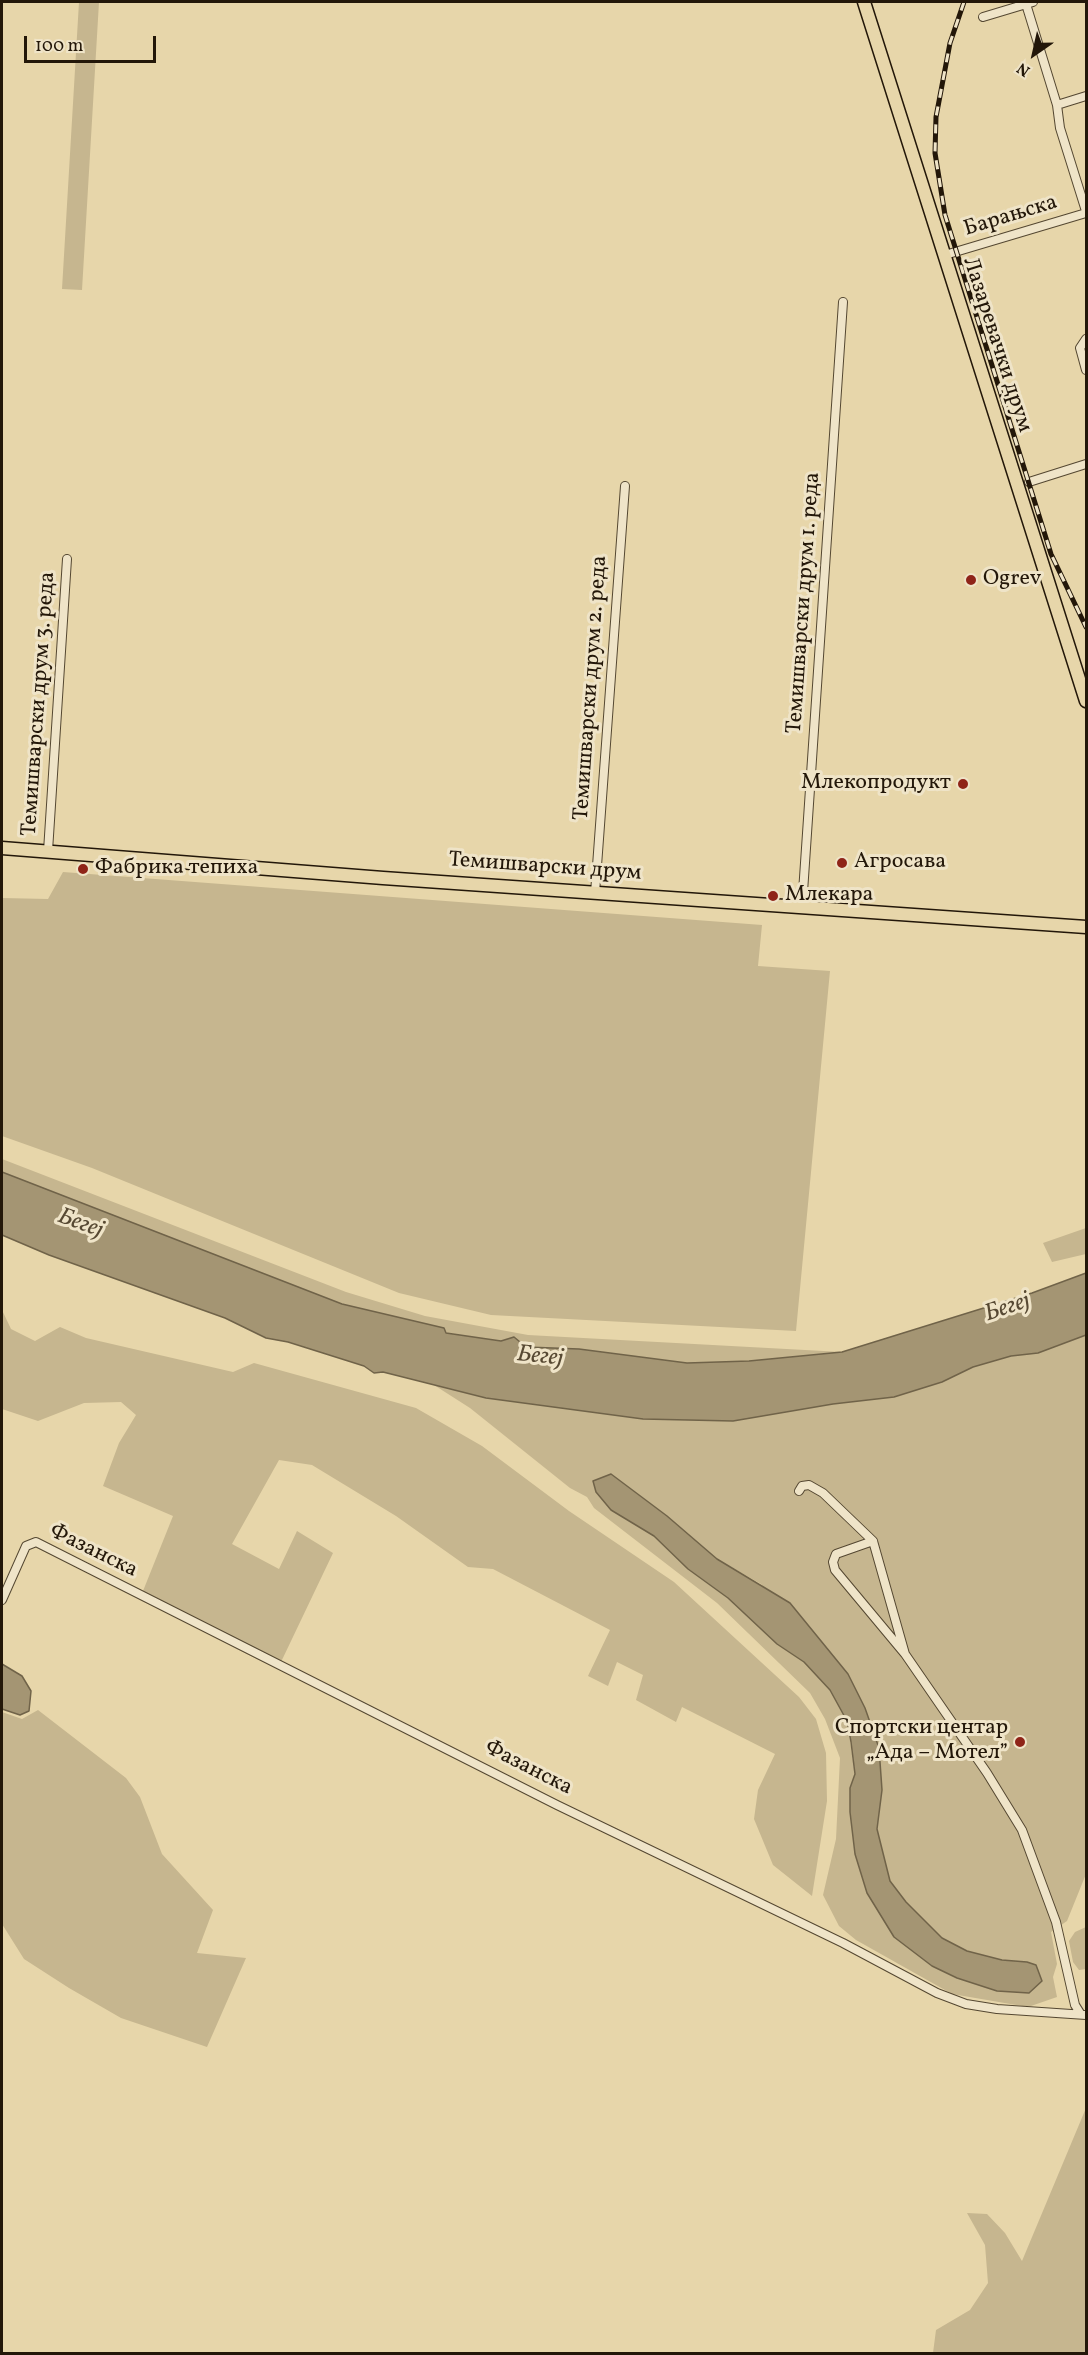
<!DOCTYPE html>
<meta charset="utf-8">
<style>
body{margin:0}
#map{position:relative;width:1088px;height:2355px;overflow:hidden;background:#e7d6aa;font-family:Vollkorn,serif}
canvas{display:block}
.frame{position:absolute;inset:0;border:3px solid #231709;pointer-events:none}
.north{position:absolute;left:1004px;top:24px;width:60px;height:60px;-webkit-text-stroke:4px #efe4c8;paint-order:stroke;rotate:214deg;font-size:16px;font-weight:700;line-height:24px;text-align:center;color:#231709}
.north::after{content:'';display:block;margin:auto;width:21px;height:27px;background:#231709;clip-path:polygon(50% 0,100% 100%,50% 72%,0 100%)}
.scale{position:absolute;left:24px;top:36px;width:132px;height:27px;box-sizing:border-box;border:3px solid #231709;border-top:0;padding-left:8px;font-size:18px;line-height:21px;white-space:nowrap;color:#231709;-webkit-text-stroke:4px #efe4c8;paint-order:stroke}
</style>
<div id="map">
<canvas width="1088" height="2355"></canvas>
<div class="frame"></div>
<div class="north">N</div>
<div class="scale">100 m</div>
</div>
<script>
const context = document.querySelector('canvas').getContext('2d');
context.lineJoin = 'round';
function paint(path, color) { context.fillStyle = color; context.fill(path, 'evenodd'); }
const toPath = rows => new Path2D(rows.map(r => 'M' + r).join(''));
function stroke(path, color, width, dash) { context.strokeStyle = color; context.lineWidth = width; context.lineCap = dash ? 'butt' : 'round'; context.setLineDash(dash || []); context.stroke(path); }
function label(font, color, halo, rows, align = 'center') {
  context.font = font + ' Vollkorn,serif'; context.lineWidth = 6; context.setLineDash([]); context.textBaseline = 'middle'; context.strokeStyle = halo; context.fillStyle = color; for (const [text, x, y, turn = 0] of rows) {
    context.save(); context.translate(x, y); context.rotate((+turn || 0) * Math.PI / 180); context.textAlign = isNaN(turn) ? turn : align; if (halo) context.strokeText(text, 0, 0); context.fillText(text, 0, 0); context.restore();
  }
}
const green = toPath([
 [79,2,99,2,82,290,62,289],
 [63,872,762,925,758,966,830,971,796,1331,491,1315,399,1293,92,1168,2,1136,2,898,48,899],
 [2,1159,346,1292,425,1316,528,1335,842,1352,749,1361,687,1363,579,1349,526,1347,514,1338,501,1341,446,1333,443,1328,342,1304,2,1172],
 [1086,1228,1086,1254,1052,1262,1043,1243],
 [2,1310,11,1329,35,1341,60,1327,86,1338,233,1372,254,1363,416,1408,482,1446,569,1511,674,1582,799,1697,816,1719,826,1753,827,1801,812,1896,773,1865,754,1819,758,1790,775,1754,682,1707,676,1722,636,1700,643,1675,617,1662,608,1686,588,1676,610,1630,493,1569,468,1567,396,1516,312,1465,279,1460,232,1544,279,1569,297,1531,333,1553,281,1662,143,1591,173,1516,103,1486,119,1443,136,1415,121,1402,84,1403,38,1421,2,1409],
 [1086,1335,1086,1874,1067,1921,1051,1932,1057,1964,1053,1977,1057,1997,1028,2007,952,1994,856,1940,839,1926,823,1895,836,1839,840,1758,825,1719,810,1693,717,1603,594,1508,587,1497,570,1488,470,1408,434,1385,486,1398,643,1419,733,1421,833,1404,894,1397,942,1382,973,1367,1011,1356,1038,1353],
 [611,1474,667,1516,717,1559,761,1584,865,1708,879,1748,882,1790,877,1829,890,1881,906,1902,942,1938,967,1951,1002,1960,1027,1962,932,1966,867,1893,855,1854,850,1812,850,1788,855,1774,847,1721,830,1690,804,1662,777,1644,728,1598,688,1569,654,1536,611,1510],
 [38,1710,126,1778,140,1797,162,1854,213,1910,197,1953,246,1958,207,2047,121,2018,69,1988,24,1959,2,1924,2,1712,22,1719],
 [1086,1927,1086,1969,1079,1970,1073,1962,1069,1941,1075,1932],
 [1086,2108,1086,2353,933,2353,936,2330,970,2310,988,2283,985,2245,967,2213,987,2214,1005,2233,1022,2261]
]);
const water = toPath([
 [2,1172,342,1304,444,1328,446,1333,501,1341,514,1337,526,1347,579,1349,687,1363,749,1361,842,1352,1032,1293,1086,1273,1086,1335,1038,1353,1011,1356,973,1367,942,1382,894,1397,833,1404,733,1421,643,1419,486,1398,383,1372,374,1373,364,1366,288,1342,266,1338,225,1318,49,1255,2,1235,2,1172],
 [611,1474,667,1516,717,1559,790,1603,848,1674,865,1708,879,1748,882,1790,877,1829,890,1881,906,1902,942,1938,967,1951,1002,1960,1027,1962,1036,1965,1042,1981,1029,1993,997,1991,957,1978,932,1966,894,1937,867,1893,855,1854,850,1812,850,1788,855,1774,851,1742,847,1721,830,1690,804,1662,777,1644,728,1598,688,1569,654,1536,611,1510,596,1492,593,1481,611,1474],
 [2,1664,22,1676,31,1691,29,1711,20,1715,2,1709,2,1664]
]);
const minor = toPath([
 [1026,4,1057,105,1060,128,1086,211],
 [983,17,1033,2],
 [1057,105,1086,96],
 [945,255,1086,213],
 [1086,339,1080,348,1086,370],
 [1029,482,1086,464],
 [48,851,67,559],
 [595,893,625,486],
 [802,907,843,302],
 [799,1491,802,1486,809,1485,823,1493,873,1541],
 [2,1600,26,1546,36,1542,557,1805,843,1943,937,1993,966,2004,997,2009,1086,2015],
 [905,1654,873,1541,836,1554,833,1562,835,1570,905,1654,987,1773,1022,1830,1056,1922,1075,2005,1080,2013]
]);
const primary = toPath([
 [864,2,1086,701],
 [2,848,383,878,1086,927]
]);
const rail = toPath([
 [964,2,950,43,936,117,935,153,945,215,1051,554,1086,627]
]);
const markers = [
 [971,580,6,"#8f2418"],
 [963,784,6,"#8f2418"],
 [842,863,6,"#8f2418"],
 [83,869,6,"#8f2418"],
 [773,896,6,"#8f2418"],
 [1020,1742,6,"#8f2418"]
];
const streetNames = [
 ["Барањска",1011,217,-17],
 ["Лазаревачки друм",996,345,72],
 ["Темишварски друм 1. реда",805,603,-86],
 ["Темишварски друм 2. реда",592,688,-86],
 ["Темишварски друм 3. реда",40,704,-86],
 ["Темишварски друм",545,868,4],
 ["Фазанска",93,1552,26],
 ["Фазанска",528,1769,27]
];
const poiNames = [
 ["Ogrev",983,580],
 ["Млекопродукт",951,784,"right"],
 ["Агросава",854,863],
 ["Фабрика тепиха",95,869],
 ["Млекара",785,896],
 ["Спортски центар",1008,1729,"right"],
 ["„Ада – Мотел”",1008,1754,"right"]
];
const waterNames = [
 ["Бегеј",80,1225,20],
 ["Бегеј",1008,1309,-19],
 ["Бегеј",540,1358,6]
];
paint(green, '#c6b68f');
paint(water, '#a49573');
stroke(water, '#706349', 1.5);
stroke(minor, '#544731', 10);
stroke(primary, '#231709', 15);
stroke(minor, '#efe4c8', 8);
stroke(primary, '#e7d6aa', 12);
stroke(rail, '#231709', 5);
stroke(rail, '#efe4c8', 3, [9]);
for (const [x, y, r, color] of markers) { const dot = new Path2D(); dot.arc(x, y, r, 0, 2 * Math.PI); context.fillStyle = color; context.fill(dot); stroke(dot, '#efe4c8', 2); }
label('22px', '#231709', '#efe4c8', streetNames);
label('22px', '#231709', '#efe4c8', poiNames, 'left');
label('italic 24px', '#574933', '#efe4c8', waterNames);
</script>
